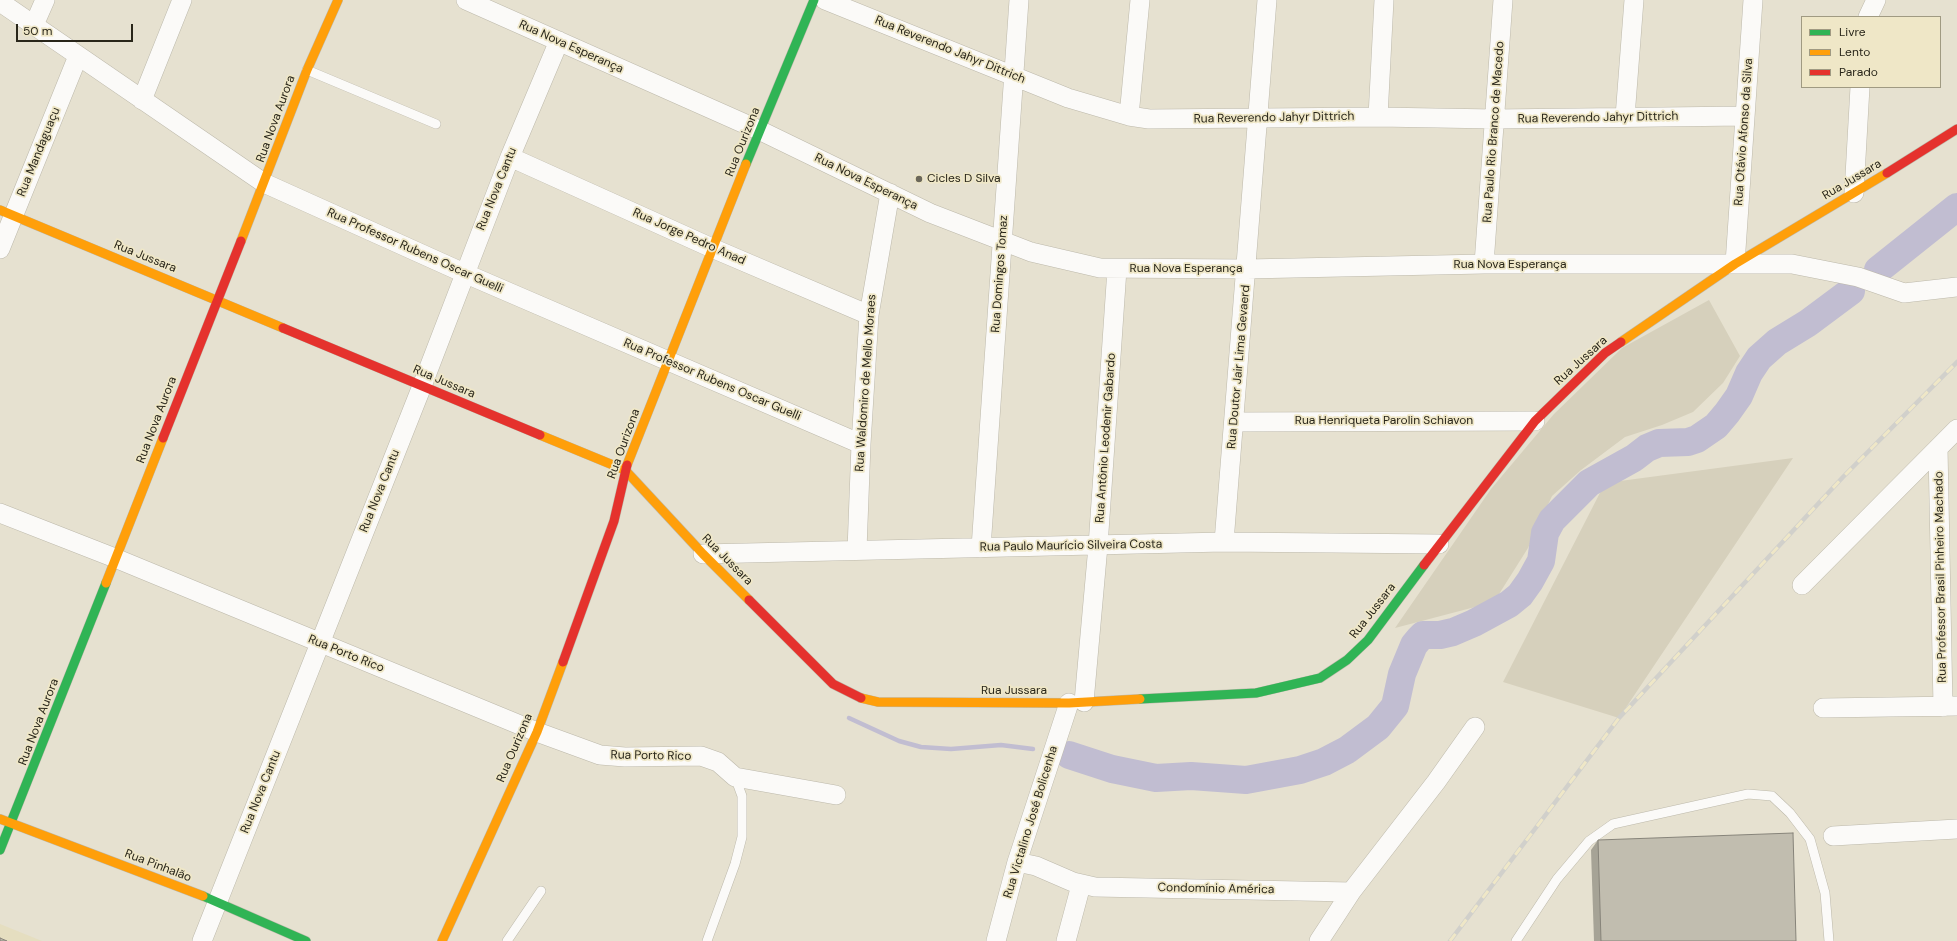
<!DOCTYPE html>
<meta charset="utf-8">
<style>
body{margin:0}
#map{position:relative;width:1957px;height:941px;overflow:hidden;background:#e6e1d0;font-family:"DM Sans",sans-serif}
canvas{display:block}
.legend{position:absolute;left:1801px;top:16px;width:140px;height:72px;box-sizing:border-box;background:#efe7c7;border:1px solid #a09a82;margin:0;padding:5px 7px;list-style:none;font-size:12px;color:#29261a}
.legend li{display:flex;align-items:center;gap:8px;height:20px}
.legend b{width:20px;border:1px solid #a09a82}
.scale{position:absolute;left:16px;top:24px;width:117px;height:18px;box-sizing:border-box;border:2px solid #29261a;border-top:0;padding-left:5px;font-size:12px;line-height:14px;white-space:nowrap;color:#29261a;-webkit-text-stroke:3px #efe7c7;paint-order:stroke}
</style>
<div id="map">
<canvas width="1957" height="941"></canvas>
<ul class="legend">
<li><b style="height:5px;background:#30b455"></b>Livre</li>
<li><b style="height:5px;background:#ff9f0a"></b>Lento</li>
<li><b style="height:5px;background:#e5322d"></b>Parado</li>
</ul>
<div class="scale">50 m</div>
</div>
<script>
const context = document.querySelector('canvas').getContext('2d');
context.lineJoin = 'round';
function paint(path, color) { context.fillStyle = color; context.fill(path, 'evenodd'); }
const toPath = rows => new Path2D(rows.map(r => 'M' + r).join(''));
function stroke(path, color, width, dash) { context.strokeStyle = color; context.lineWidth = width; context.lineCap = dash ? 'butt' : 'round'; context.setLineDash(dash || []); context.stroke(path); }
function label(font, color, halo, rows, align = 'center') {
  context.font = font + ' "DM Sans",sans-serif'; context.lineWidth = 3.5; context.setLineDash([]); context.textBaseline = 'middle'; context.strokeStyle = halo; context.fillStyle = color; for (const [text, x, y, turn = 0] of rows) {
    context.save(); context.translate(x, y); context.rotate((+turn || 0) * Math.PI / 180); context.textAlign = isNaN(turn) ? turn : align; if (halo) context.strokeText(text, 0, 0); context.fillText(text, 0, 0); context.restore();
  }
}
const built = toPath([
 [0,924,42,941,0,941]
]);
const green = toPath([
 [1709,300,1740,356,1723,383,1693,412,1662,425,1625,437,1581,470,1552,496,1528,548,1494,602,1395,628,1491,489,1554,414,1622,348],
 [1793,458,1619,718,1503,682,1605,483]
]);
const stream = toPath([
 [849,718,899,741,921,747,951,749,1001,745,1033,749]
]);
const river = toPath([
 [1878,270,1957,207],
 [1069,755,1112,769,1156,778,1191,776,1246,780,1300,770,1324,762,1347,750,1378,727,1395,706,1402,674,1414,645,1419,639,1423,635,1440,635,1453,632,1474,623,1509,604,1520,595,1530,581,1541,561,1545,533,1552,520,1589,483,1634,458,1647,448,1659,443,1688,442,1697,439,1716,426,1727,413,1739,396,1749,373,1759,358,1777,342,1808,323,1851,291]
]);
const lane = toPath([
 [307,70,436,124],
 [507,941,541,891],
 [707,941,735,864,742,837,742,796,735,777],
 [1516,941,1557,879,1589,841,1613,824,1748,794,1772,796,1790,813,1810,839,1825,893,1829,941]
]);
const street = toPath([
 [466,0,761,131,930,213,1031,252,1100,268,1247,269,1484,264,1792,264,1858,277,1904,293,1957,287],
 [825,0,1068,98,1129,116,1149,119,1378,117,1495,119,1745,116],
 [0,2,264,183,464,273,861,444],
 [1868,17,1876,0],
 [34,25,45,0],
 [142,100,182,0],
 [1129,116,1140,0],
 [1378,117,1384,0],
 [1625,117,1634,0],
 [510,157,712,248,869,315],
 [1854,193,1860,87],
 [0,249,78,56],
 [1484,264,1503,0],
 [1735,264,1753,0],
 [1234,422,1535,421],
 [1938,448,1943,707],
 [0,513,115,558,537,732,600,755,625,757,701,756,718,762,735,777,836,795],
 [1224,542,1267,0],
 [981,548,1019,0],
 [857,550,861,444,869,315,890,193],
 [703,554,1224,542,1439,544],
 [1802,585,1957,429],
 [1084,702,1098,546,1117,269],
 [1823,708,1957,706],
 [1833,836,1957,829],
 [1017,862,1036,866,1073,882,1095,887,1351,892],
 [202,941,422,386,510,157,559,41],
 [996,941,1017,862,1069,703],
 [1066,941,1081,885],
 [1319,941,1351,892,1436,782,1475,727]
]);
const fast = toPath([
 [746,164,814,0],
 [1140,699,1256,693,1320,678,1347,660,1368,640,1424,565],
 [0,850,106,583],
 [203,896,306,941]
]);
const slow = toPath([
 [0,210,283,328],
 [241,241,307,70,338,0],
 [1621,342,1735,264,1887,173],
 [540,435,625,470,703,554,749,600],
 [627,465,746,164],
 [106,583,163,438],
 [861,698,878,702,1069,703,1140,699],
 [0,819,203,896],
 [442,941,537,732,563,662]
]);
const jam = toPath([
 [1887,173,1957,129],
 [283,328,540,435],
 [163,438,241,241],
 [1424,565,1535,421,1605,353,1621,342],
 [749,600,833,684,861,698],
 [563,662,614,521,627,465]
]);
const rail = toPath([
 [1450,941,1619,718,1843,477,1957,362]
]);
const wall = toPath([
 [1598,840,1796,941,1594,941,1591,850]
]);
const building = toPath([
 [1793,833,1796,941,1601,941,1598,840,1793,833],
 [0,938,7,941,0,941,0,938]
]);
const markers = [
 [919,179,4,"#6b675a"]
];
const streetNames = [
 ["Rua Nova Esperança",571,47,24],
 ["Rua Reverendo Jahyr Dittrich",950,50,22],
 ["Rua Reverendo Jahyr Dittrich",1274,118,-1],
 ["Rua Reverendo Jahyr Dittrich",1598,118,-1],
 ["Rua Nova Aurora",276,119,-70],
 ["Rua Paulo Rio Branco de Macedo",1494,132,-86],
 ["Rua Otávio Afonso da Silva",1744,132,-86],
 ["Rua Ourizona",743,142,-68],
 ["Rua Mandaguaçu",39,152,-68],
 ["Rua Jussara",1852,180,-31],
 ["Rua Nova Esperança",866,182,26],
 ["Rua Nova Cantu",497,189,-68],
 ["Rua Jorge Pedro Anad",689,237,24],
 ["Rua Professor Rubens Oscar Guelli",415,251,24],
 ["Rua Jussara",145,257,22],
 ["Rua Nova Esperança",1510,265],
 ["Rua Nova Esperança",1186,269],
 ["Rua Domingos Tomaz",1000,274,-86],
 ["Rua Jussara",1581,361,-42],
 ["Rua Doutor Jair Lima Gevaerd",1239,367,-85],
 ["Rua Professor Rubens Oscar Guelli",712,380,23],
 ["Rua Jussara",444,382,23],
 ["Rua Waldomiro de Mello Moraes",866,383,-86],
 ["Rua Nova Aurora",157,420,-69],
 ["Rua Henriqueta Parolin Schiavon",1384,421],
 ["Rua Antônio Leodenir Gabardo",1106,438,-86],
 ["Rua Ourizona",624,444,-70],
 ["Rua Nova Cantu",380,491,-68],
 ["Rua Paulo Maurício Silveira Costa",1071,546,-1],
 ["Rua Jussara",727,560,45],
 ["Rua Professor Brasil Pinheiro Machado",1941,577,-91],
 ["Rua Jussara",1373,611,-52],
 ["Rua Porto Rico",346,654,22],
 ["Rua Jussara",1014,691],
 ["Rua Nova Aurora",39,722,-69],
 ["Rua Ourizona",515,748,-67],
 ["Rua Porto Rico",651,756,1],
 ["Rua Nova Cantu",261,792,-68],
 ["Rua Victalino José Bolicenha",1031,822,-73],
 ["Rua Pinhalão",158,866,21],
 ["Condomínio América",1216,889,1]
];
const poiNames = [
 ["Cicles D Silva",927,179]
];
paint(built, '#e5dec0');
paint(green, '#d6d0bc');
stroke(stream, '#c1bdd1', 4.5);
stroke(river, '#c1bdd1', 28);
stroke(lane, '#bcb8aa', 10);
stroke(street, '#bcb8aa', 20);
stroke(fast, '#bcb8aa', 10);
stroke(slow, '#bcb8aa', 10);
stroke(jam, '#bcb8aa', 10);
stroke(lane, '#fbfaf8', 9);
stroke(street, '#fbfaf8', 19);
stroke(fast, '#30b455', 9);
stroke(slow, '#ff9f0a', 9);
stroke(jam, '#e5322d', 9);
stroke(rail, '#d1d0cb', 4.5);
stroke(rail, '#efe7c7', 3, [9]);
paint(wall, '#a6a396');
paint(building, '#c1bdaf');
stroke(building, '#87847a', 1);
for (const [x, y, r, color] of markers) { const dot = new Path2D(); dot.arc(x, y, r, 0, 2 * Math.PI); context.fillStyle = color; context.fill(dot); stroke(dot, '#efe7c7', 1.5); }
label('12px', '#29261a', '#efe7c7', streetNames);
label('12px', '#29261a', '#efe7c7', poiNames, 'left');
</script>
